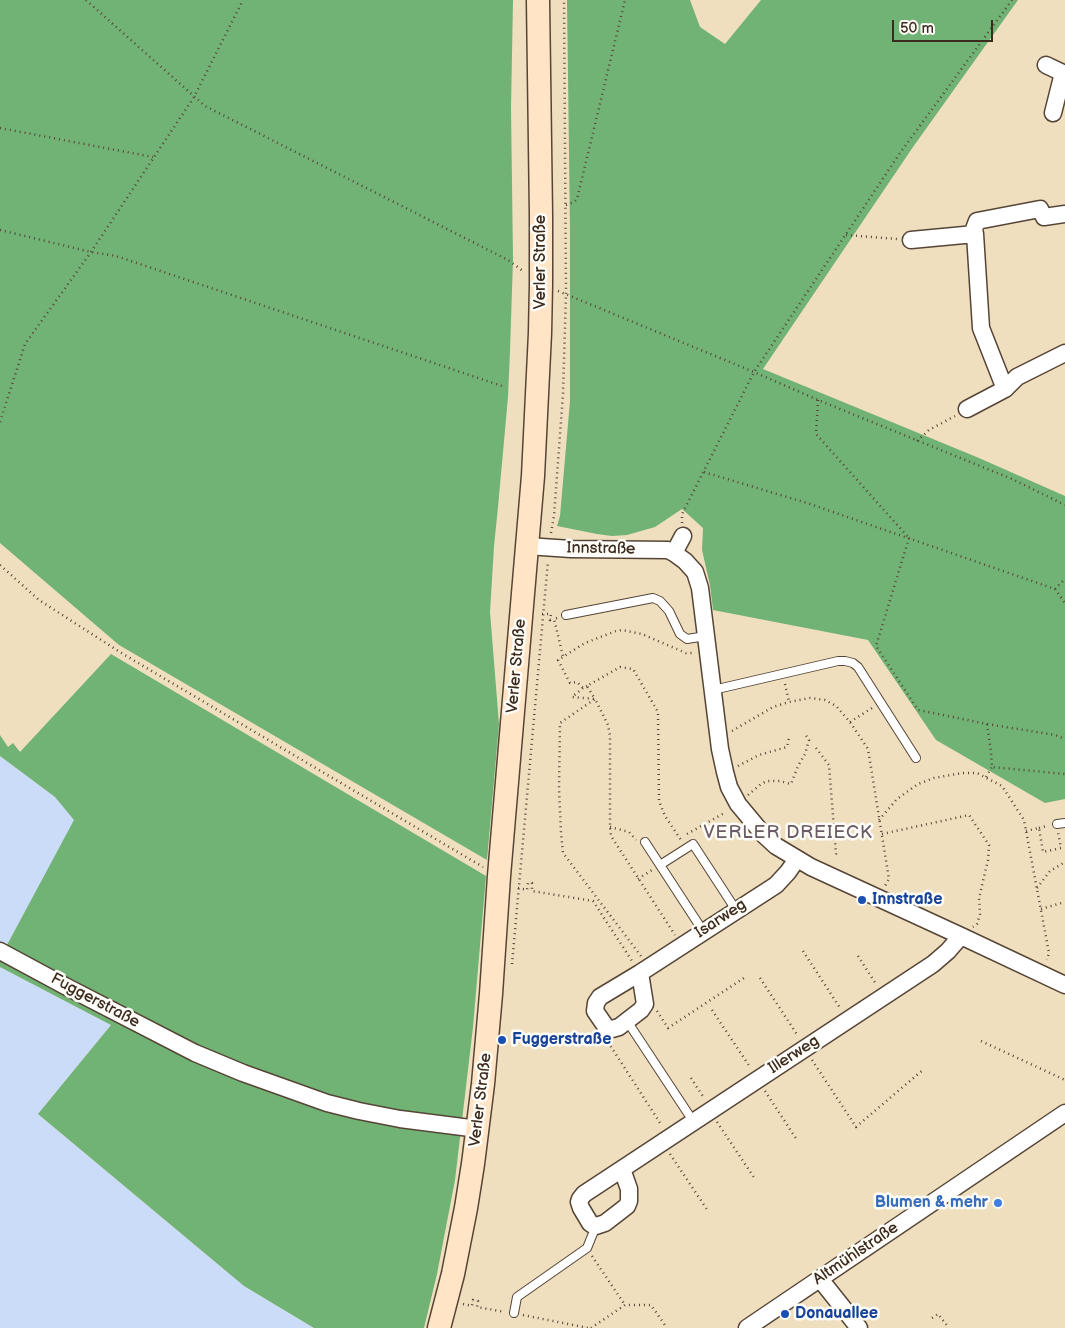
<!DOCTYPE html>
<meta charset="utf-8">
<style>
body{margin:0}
#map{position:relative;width:1065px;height:1328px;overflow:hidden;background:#efdfbf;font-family:"Balsamiq Sans",sans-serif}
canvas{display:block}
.scale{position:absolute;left:892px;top:20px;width:101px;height:22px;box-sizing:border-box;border:2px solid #3b2a1e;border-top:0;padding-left:6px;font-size:15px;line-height:18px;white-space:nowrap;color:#3b2a1e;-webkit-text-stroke:4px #fdfcf7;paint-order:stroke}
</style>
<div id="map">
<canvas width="1065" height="1328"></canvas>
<div class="scale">50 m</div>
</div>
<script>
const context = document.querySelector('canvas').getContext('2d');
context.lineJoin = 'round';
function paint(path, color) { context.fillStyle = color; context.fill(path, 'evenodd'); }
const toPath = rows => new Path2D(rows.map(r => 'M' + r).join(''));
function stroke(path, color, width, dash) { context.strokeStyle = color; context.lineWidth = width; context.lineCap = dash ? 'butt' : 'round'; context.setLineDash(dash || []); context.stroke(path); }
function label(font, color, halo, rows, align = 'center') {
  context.font = font + ' "Balsamiq Sans",sans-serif'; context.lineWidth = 5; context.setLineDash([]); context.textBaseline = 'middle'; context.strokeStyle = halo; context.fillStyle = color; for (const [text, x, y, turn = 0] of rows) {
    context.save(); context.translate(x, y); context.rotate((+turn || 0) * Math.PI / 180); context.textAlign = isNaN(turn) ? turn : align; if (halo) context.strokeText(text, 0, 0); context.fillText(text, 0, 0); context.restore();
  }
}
const built = toPath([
 [0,756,55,797,75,820,0,958],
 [0,967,111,1025,38,1114,244,1286,314,1328,0,1328]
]);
const forest = toPath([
 [0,0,513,0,511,108,513,259,510,351,508,397,498,507,494,546,490,612,499,724,487,860,119,645,0,543],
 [567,0,690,0,700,27,725,44,761,0,1018,0,913,147,763,369,979,458,1065,496,1065,799,1045,803,936,740,868,640,713,610,710,585,702,550,703,528,682,509,655,527,627,535,612,536,597,534,557,526,560,516,570,401,570,230],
 [111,654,486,876,473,1027,455,1180,437,1274,424,1328,314,1328,244,1286,38,1114,111,1025,0,967,0,958,74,820,55,797,0,756,0,735,8,747,13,743,20,752]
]);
const path = toPath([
 [86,0,205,106,508,260,523,271],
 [0,128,153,157],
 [566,205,574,202,577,199,625,0],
 [0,230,91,252,116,256,502,386],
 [846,235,897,239],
 [558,291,754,372,818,400,1012,479,1065,505],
 [818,400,816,434,908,537],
 [0,422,25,344,91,252,194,97,243,0],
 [917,441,929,430,955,416],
 [704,472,807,503,1055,589,1065,603],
 [682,523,682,514,754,372,900,153,1012,0],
 [551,533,554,516,563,394,566,294,564,0],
 [909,538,876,646,918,710,987,724,1055,735,1065,739],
 [0,565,39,600,123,654,483,867],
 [1055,589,1065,579],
 [542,614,551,614,550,620,554,619],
 [557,618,554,619,563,656],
 [785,684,789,702],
 [587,686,583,688,577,682,570,683,558,660,585,643,616,631,622,630,642,634,686,653,694,653],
 [583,688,572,697,595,699,608,725,610,736,610,827,611,836,675,935],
 [850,722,872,708],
 [987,724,991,752,992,767,1065,774],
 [732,731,773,707,789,702,810,698,825,700,836,706,850,722,868,749,889,879,885,886],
 [816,748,829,765,836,854,835,857],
 [738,766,759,755,787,747,789,738],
 [986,777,992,767],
 [748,795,761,784,767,781,780,781,791,784,798,766,805,754,809,740,805,734],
 [879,820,897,799,918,784,934,778,962,773,977,773,1002,786,1024,820,1049,953,1047,960],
 [610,827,629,832,636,840],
 [1039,828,1047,826],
 [1026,831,1039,828,1043,852,1061,848,1058,832],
 [687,834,726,812],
 [882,834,969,815,989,845,988,860,979,898,980,914,977,924,973,927],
 [638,879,652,870],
 [518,888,527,890,528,883,532,883,532,891,593,901,632,961],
 [1037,888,1050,871,1065,862],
 [1041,909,1065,902],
 [803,951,840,1008],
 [641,956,563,853,561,833,559,789,560,723,595,699,587,686,620,667,633,669,658,712,659,801,665,816,681,840],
 [858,956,876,984],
 [512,964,548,561],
 [760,978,798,1036],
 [712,1010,750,1067],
 [657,1011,668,1028,744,978],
 [981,1041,1065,1080],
 [608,1042,662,1126],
 [812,1060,856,1127,924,1069],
 [691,1078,704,1098],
 [765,1091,797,1140],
 [717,1122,755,1179],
 [670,1154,708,1211],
 [592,1256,625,1305],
 [463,1304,472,1306,473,1300,478,1301,477,1307,505,1312],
 [523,1315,588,1328],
 [932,1318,938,1314,949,1328],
 [591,1328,625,1305,651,1305,667,1328]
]);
const lane = toPath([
 [566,615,653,598,660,601,669,611,680,634,687,639,706,636],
 [713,690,838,661,845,661,853,663,858,667,916,758],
 [1057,824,1065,823],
 [645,842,703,931],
 [660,865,693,844,736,910],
 [627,1021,693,1121],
 [514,1313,517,1297,587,1248,596,1226]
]);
const street = toPath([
 [1046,65,1065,74],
 [1053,113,1063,73],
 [975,234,974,229,977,221,1040,209,1044,217,1065,214],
 [911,240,975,234,981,328,1005,389,1017,377,1065,353],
 [967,409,1005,389],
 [527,546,571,549,668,550,674,553,685,561,695,572,700,588,720,749,725,772,729,787,738,804,763,834,776,846,811,867,961,936,1065,985],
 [674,553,683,536],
 [0,951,65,986,195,1053,243,1073,327,1103,359,1111,400,1119,478,1129],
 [640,973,600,997,596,1003,595,1011,606,1027,612,1029,619,1027,641,1010,645,1004,640,973,776,885,788,872,797,859],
 [622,1169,584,1194,580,1199,579,1202,581,1208,590,1223,593,1225,596,1226,605,1223,627,1206,629,1201,629,1189,622,1169,933,964,948,951,961,936],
 [820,1279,859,1328],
 [747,1328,1065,1113]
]);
const secondary = toPath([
 [439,1328,453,1274,466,1208,473,1164,483,1084,491,994,499,876,533,476,540,333,541,284,541,216,538,0]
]);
const markers = [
 [862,900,5,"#1a4fb4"],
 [502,1040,5,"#1a4fb4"],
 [998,1203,5,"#3f7fe0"],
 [785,1314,5,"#1a4fb4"]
];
const streetNames = [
 ["Verler Straße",541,262,-90],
 ["Innstraße",601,549,1],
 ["Verler Straße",517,666,-85],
 ["Isarweg",721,919,-33],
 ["Fuggerstraße",95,1001,28],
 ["Illerweg",794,1055,-33],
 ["Verler Straße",481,1100,-83],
 ["Altmühlstraße",856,1254,-34]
];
const transitNames = [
 ["Innstraße",872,900],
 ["Fuggerstraße",512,1040],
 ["Donauallee",795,1314]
];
const shopNames = [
 ["Blumen & mehr",988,1203]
];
const neighbourhoodNames = [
 ["VERLER DREIECK",788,833]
];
paint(built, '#cbdcf9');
paint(forest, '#71b275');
stroke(lane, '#564536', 10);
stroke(street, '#564536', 19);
stroke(secondary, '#564536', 25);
stroke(path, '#564536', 2.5, [1, 4]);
stroke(lane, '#fff', 8);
stroke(street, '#fff', 16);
stroke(secondary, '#ffe4c6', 22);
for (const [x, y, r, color] of markers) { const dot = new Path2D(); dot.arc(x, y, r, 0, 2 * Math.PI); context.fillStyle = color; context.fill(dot); stroke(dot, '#fdfcf7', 2); }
label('16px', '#3b2a1e', '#fdfcf7', streetNames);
label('bold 16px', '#164399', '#fdfcf7', transitNames, 'left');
label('bold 16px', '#366cbe', '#fdfcf7', shopNames, 'right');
context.letterSpacing = '1px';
label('18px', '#6b5b67', '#fdfcf7', neighbourhoodNames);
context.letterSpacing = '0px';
</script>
